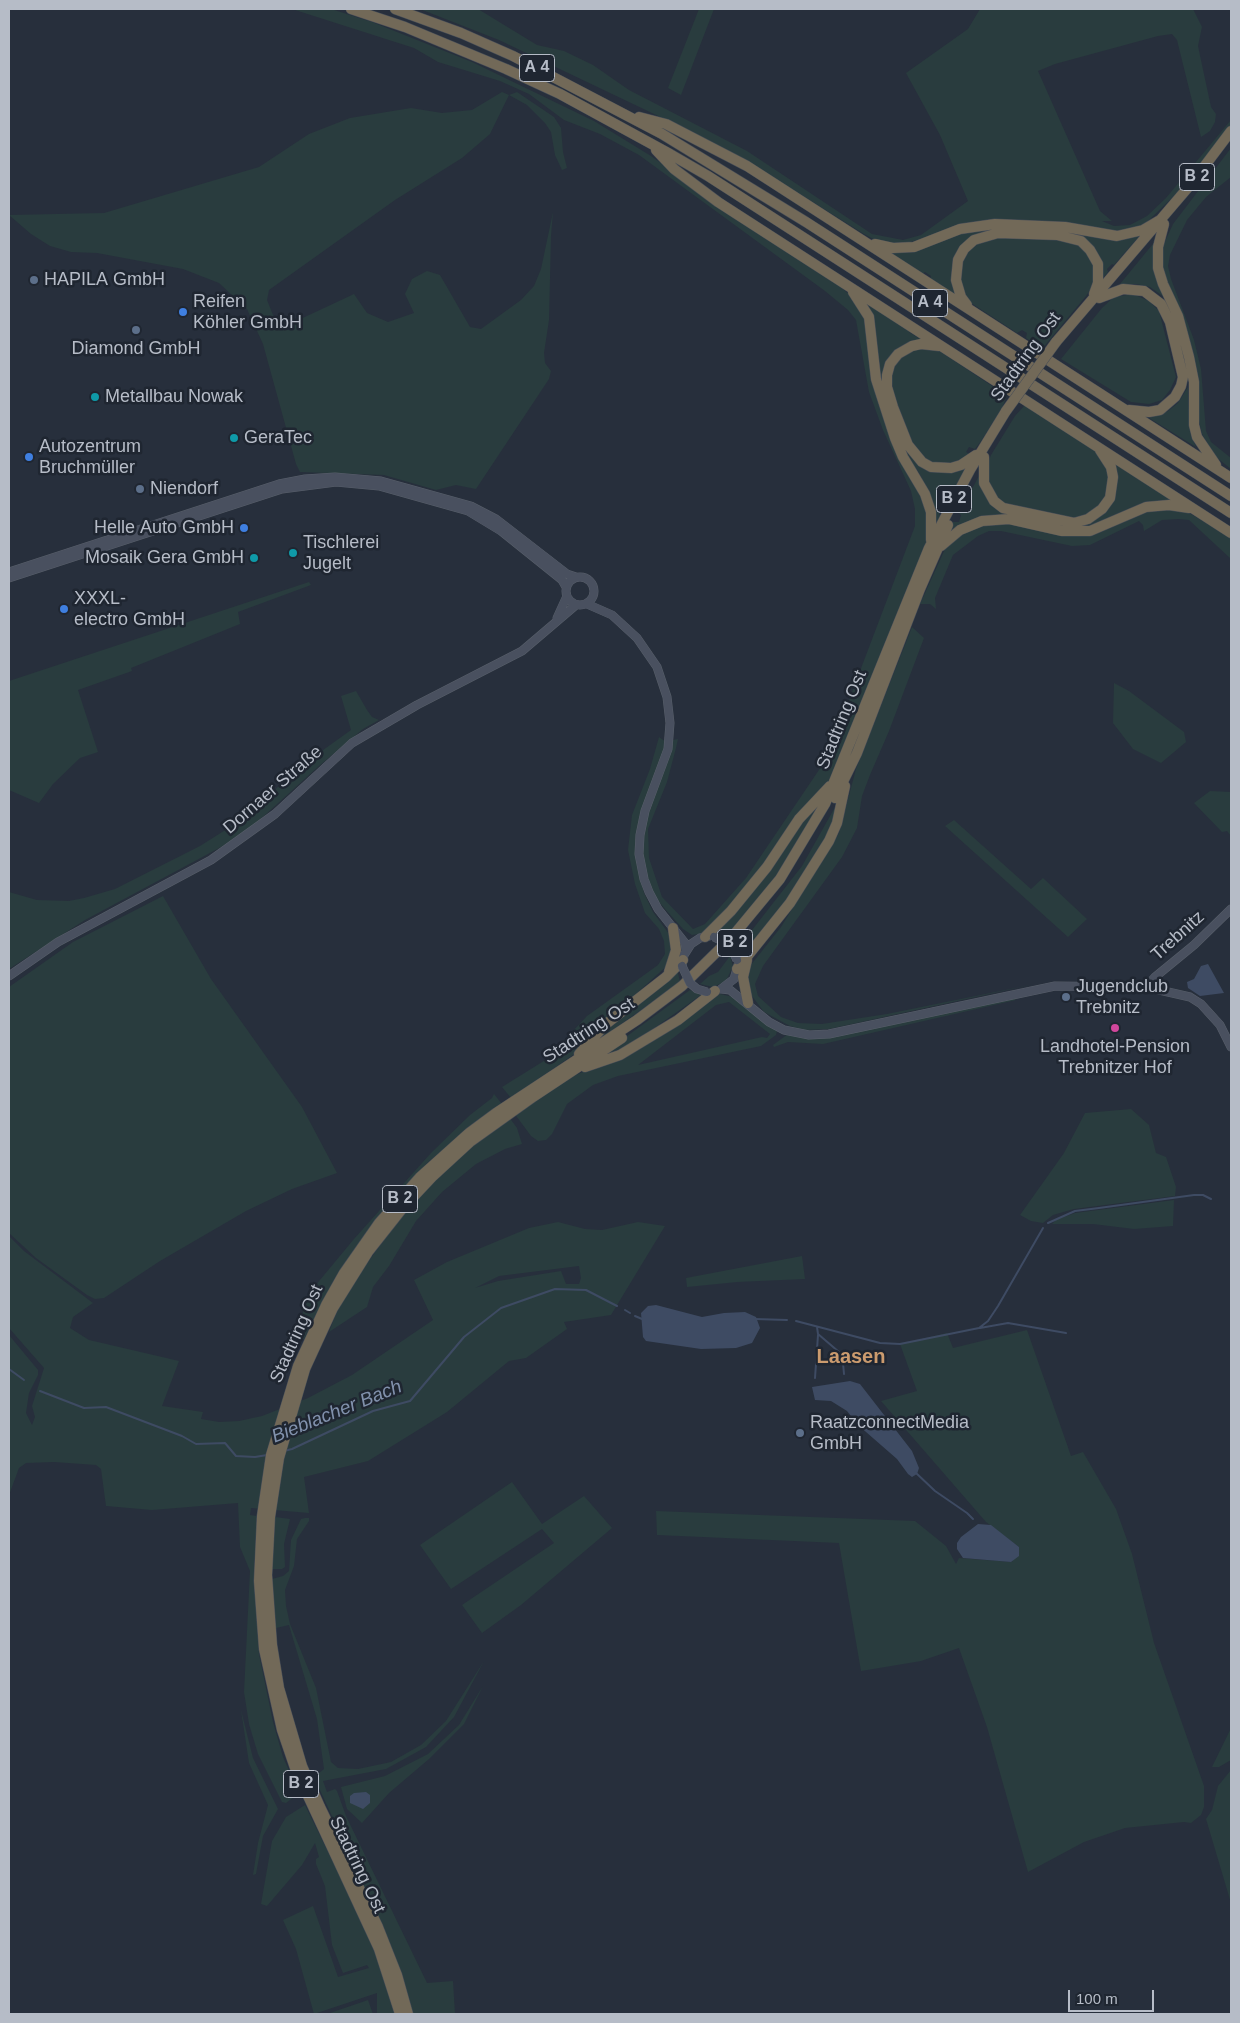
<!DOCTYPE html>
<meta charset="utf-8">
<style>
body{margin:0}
#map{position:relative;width:1240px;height:2023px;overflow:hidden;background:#272f3c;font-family:Arial,sans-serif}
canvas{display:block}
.frame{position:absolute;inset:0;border:10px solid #b6bcc7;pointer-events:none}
.scale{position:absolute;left:1068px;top:1990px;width:86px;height:22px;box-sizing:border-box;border:2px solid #b6bcc7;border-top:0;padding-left:6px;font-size:15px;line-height:18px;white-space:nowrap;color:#b6bcc7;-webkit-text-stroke:4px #1f2631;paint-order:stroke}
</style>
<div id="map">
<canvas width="1240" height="2023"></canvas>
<div class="frame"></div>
<div class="scale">100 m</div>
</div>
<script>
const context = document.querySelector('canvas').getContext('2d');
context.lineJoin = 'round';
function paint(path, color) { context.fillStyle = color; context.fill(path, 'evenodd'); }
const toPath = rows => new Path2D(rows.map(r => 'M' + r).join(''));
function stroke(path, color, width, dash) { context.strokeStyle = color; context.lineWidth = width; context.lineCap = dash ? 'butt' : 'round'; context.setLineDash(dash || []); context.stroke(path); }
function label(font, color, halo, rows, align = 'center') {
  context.font = font + ' Arial,sans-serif'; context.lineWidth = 5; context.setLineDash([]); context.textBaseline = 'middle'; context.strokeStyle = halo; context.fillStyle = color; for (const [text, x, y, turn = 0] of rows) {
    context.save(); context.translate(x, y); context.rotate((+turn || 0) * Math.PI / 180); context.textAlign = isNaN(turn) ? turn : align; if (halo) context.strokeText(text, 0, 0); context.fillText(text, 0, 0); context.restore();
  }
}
const green = toPath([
 [292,9,331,9,372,22,472,62,594,121,651,156,778,246,842,288,852,297,865,317,870,367,927,503,930,530,926,547,828,783,748,885,704,933,692,935,683,929,665,909,656,898,647,876,642,854,643,834,648,812,668,761,673,740,678,739,676,748,667,782,648,829,649,858,662,897,693,929,705,924,746,878,827,758,915,526,915,509,911,491,883,430,869,392,856,320,848,310,825,291,639,155,600,134,564,120,529,94,500,81,438,62,414,48],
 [420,9,478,9,537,45,564,51,593,65,629,90,747,151,872,234,903,240,921,235,968,201,940,135,906,73,968,29,980,9,1193,9,1202,27,1198,46,1211,107,1216,114,1215,122,1210,131,1201,137,1177,40,1172,34,1158,36,1055,64,1038,71,1100,211,1112,221,1102,221,1114,226,1130,225,1147,216,1166,198,1231,120,1231,126,1180,190,1144,225,1114,232,1001,221,897,245,877,241,864,234,795,191,696,134,499,40],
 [699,9,714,9,681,95,668,88],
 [502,92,509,95,517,92,554,117,561,128,563,152,567,168,562,170,555,155,551,132,545,123,527,105,509,95,490,134,462,158,395,200,269,290,267,300,273,315,279,321,292,323,354,294,367,313,388,322,414,313,405,294,412,279,427,271,440,275,470,327,481,329,521,300,534,286,541,269,553,212,551,236,549,320,544,353,545,363,551,371,549,379,476,489,456,485,436,490,384,475,300,472,296,464,263,344,247,309,219,283,183,269,97,253,71,252,50,246,31,234,9,215,104,213,259,167,309,134,350,118,411,108,442,113,472,110],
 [1231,148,1231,177,1206,197,1187,220,1170,255,1168,266,1171,279,1194,340,1201,369,1206,431,1211,442,1231,458,1231,469,1216,457,1202,434,1161,263,1162,248,1173,224],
 [980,228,1142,233,1114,265,1112,264,1107,269,1108,272,1101,280,1089,243,1002,230,957,252,957,293,954,295,930,280,931,276,925,272,922,274,885,250],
 [996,236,1064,239,1076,242,1086,250,1096,270,1093,286,1086,296,1042,349,1026,338,1027,333,1022,330,1017,333,971,303,964,295,959,278,964,254,970,247],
 [1157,239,1160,285,1164,297,1150,287,1136,284,1120,284],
 [1133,294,1149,301,1159,311,1176,377,1170,390,1162,400,1149,404,1131,402,1061,359,1102,308,1114,297],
 [868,302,911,329,909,332,920,339,903,346,883,386,923,466,968,466,946,506,943,506,939,514,941,517,936,528,933,501,919,473,917,470,915,471,908,460,881,389,865,304],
 [924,347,938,350,1007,396,1002,408,981,441,975,449,969,447,966,452,971,455,956,462,940,464,932,462,926,459,912,444,893,393,891,373,894,365,903,354],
 [1188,387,1190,432,1196,447,1149,418,1168,411,1178,403],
 [1025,405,1098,452,1107,464,1110,492,1098,511,1070,520,1002,504,988,486,987,465,991,455,1015,416],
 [1111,462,1179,503,1172,503,1103,524,1078,529,1014,517,947,535,953,522,959,522,961,515,959,513,980,474,992,503,1064,525,1108,508],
 [1153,509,1178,509,1191,514,1231,538,1231,559,1189,520,1179,519,1162,520,1144,531,1143,525,1139,521,1090,545,1072,546,1001,531,989,531,978,536,953,555,935,598,936,609,930,604,920,604,945,549,956,538,971,529,997,522,1075,535],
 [309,582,311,585,238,612,240,624,131,668,132,671,78,690,98,752,80,758,53,784,39,803,9,790,9,681],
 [912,627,924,638,889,731,870,775,862,796,857,828,842,857,763,966,755,984,758,996,781,1017,798,1023,822,1024,887,1014,1035,984,829,1029,805,1030,790,1026,764,1012,749,992,747,975,750,966,781,927,839,833,856,769],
 [1114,683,1129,691,1184,732,1186,742,1161,763,1133,749,1113,723],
 [356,691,367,710,372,717,379,720,363,729,319,766,254,825,221,847,85,920,9,969,9,892,37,900,69,901,84,898,115,889,200,846,246,817,298,768,351,730,341,696],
 [659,737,666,742,661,760,640,814,635,843,636,861,644,893,653,912,672,938,674,946,669,964,595,1031,573,1055,511,1098,502,1087,547,1059,587,1016,658,965,665,954,664,941,659,929,645,913,635,884,628,850,632,815,650,769],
 [1210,791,1231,792,1231,836,1227,831,1222,832,1194,803],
 [824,797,785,864,754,905,726,937,714,932,804,818],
 [839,800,833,826,794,892,741,959,738,948,802,866],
 [954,820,1031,889,1043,878,1087,919,1068,937,945,826],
 [163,896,211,979,302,1107,337,1173,292,1189,246,1211,160,1261,104,1298,95,1299,87,1295,36,1258,9,1233,9,987,73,942],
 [730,956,733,966,726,981,713,987,700,984,709,976,718,972],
 [677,969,680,982,589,1047,602,1030],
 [690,990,701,995,643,1036,620,1049,597,1058],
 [720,994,733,997,774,1028,777,1031,776,1035,761,1046,618,1076,593,1085,567,1104,552,1134,546,1140,538,1141,531,1136,514,1113,570,1077,601,1065],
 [729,1002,770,1034,767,1038,762,1037,638,1065,716,1005],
 [1013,996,1016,1000,823,1044,788,1042,774,1047,773,1045,788,1034,816,1038],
 [494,1094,502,1104,478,1121,427,1163,365,1234,322,1302,304,1339,294,1341,300,1332,305,1298,354,1239,431,1153,470,1115,492,1098],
 [1131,1109,1149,1125,1156,1153,1166,1157,1176,1187,1175,1196,1074,1209,1053,1215,1043,1223,1031,1221,1020,1215,1064,1153,1085,1113],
 [509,1117,517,1128,522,1144,505,1149,476,1164,442,1192,416,1221,389,1266,373,1287,367,1307,329,1332,337,1311,360,1273,408,1207,464,1151],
 [1174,1200,1173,1226,1134,1229,1093,1224,1052,1224,1056,1220,1075,1213],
 [558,1222,585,1229,602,1230,638,1222,665,1226,611,1315,564,1322,567,1329,526,1358,509,1361,447,1412,368,1461,304,1477,309,1513,251,1508,250,1515,257,1516,254,1570,259,1654,273,1722,283,1757,299,1793,286,1803,282,1802,258,1754,249,1724,244,1692,250,1571,240,1547,238,1503,152,1510,106,1506,101,1469,96,1465,54,1462,26,1463,19,1468,9,1495,9,1335,38,1370,38,1375,29,1393,26,1413,32,1425,35,1417,32,1406,44,1368,9,1328,9,1236,24,1251,93,1303,73,1317,70,1328,89,1340,179,1361,162,1406,203,1412,201,1419,219,1422,239,1421,262,1416,308,1398,352,1375,433,1320,414,1280,447,1262,529,1228],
 [579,1266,581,1278,579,1284,566,1284,561,1271,498,1281,475,1288,499,1276],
 [802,1256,805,1279,737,1282,687,1287,686,1278],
 [1027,1330,1071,1456,1083,1452,1116,1509,1132,1554,1154,1643,1204,1786,1204,1807,1201,1815,1191,1823,1184,1822,1125,1828,1084,1842,1028,1872,987,1727,959,1648,921,1661,861,1671,839,1543,657,1535,656,1511,915,1521,946,1546,956,1564,959,1558,1012,1562,1019,1547,986,1522,881,1401,917,1391,900,1344,947,1333,953,1348],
 [512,1482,542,1524,584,1496,612,1528,521,1605,482,1633,462,1605,554,1543,542,1529,451,1589,420,1545],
 [275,1517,290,1519,284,1544,285,1567,282,1569,272,1569],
 [305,1518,309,1518,309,1521,297,1539,294,1566,285,1590,286,1606,290,1624,316,1688,331,1762,338,1768,358,1769,391,1762,421,1745,446,1721,484,1661,454,1717,426,1747,386,1769,323,1781,327,1792,335,1789,337,1791,346,1816,427,1983,453,1981,455,2014,412,2014,382,1925,314,1777,324,1769,317,1719,289,1625,276,1628,272,1579,283,1576,289,1571,291,1540,301,1519],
 [483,1686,464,1724,429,1759,389,1793,362,1823,347,1809,341,1787,385,1776,428,1754,459,1725],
 [241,1710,253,1758,278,1809,263,1836,256,1874,253,1875,258,1843,268,1805,249,1763],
 [1231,1728,1231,1760,1219,1767,1212,1767],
 [1231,1770,1231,1903,1206,1819,1212,1810,1218,1786],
 [305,1805,355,1907,382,1968,395,2014,377,2014,377,1993,314,2014,296,1949,283,1920,313,1906,338,1977,369,1968,367,1965,343,1973,332,1945,325,1886,316,1864,316,1859,319,1857,315,1843,302,1865,267,1906,261,1904,272,1841,286,1817],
 [368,2000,373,2014,330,2014,330,2013]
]);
const water = toPath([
 [1208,964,1224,993,1200,996,1188,988,1187,982,1194,979,1201,966],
 [656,1305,702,1317,724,1313,745,1312,756,1317,760,1328,752,1343,736,1348,701,1349,646,1341,643,1337,641,1313,648,1306],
 [850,1381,860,1384,912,1451,919,1468,917,1474,912,1477,908,1474,897,1459,858,1425,847,1411,831,1401,815,1400,812,1387],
 [978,1524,991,1525,1019,1547,1019,1556,1011,1562,963,1558,957,1549,957,1543,961,1537],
 [366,1792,370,1795,370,1803,363,1809,350,1803,350,1796,354,1793]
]);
const stream = toPath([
 [1048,1223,1075,1211,1099,1208,1194,1195,1203,1195,1211,1199],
 [625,1310,630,1313],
 [635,1316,642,1319],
 [755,1319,787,1320],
 [796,1321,880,1343,900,1344,979,1328,988,1321,998,1306,1043,1228],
 [817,1327,818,1334,839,1352,843,1363,844,1374],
 [980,1328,1008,1323,1066,1333],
 [9,1369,24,1380],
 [815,1378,818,1335],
 [40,1391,84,1408,106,1407,182,1436,196,1444,225,1443,236,1456,255,1457,267,1455],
 [284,1451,292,1449,373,1411,410,1401,464,1337,501,1308,555,1289,586,1290,617,1306],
 [915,1472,935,1491,967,1513,973,1519]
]);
const secondary = toPath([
 [9,572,279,484,305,479,335,477,381,481,471,506,496,519,567,574,576,577],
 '566 591a14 14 0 1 1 28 0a14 14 0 1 1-28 0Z',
 [9,578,282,489,336,482,379,486,468,511,501,531,562,580,566,587],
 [587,604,612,615,637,638,657,667,667,697,670,723,668,749,645,811,640,835,639,854,644,879,649,892,658,909,685,943,686,950],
 [557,618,567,596],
 [682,965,684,955,691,944,700,938,709,936],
 [9,976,58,942,211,860,275,814,352,743,417,705,522,651,576,605],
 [1146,987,1155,977,1194,945,1231,909],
 [721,989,734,979,738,965],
 [722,989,730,990,769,1022,784,1030,809,1035,829,1034,1055,986,1146,987,1190,997,1201,1004,1220,1025,1231,1047]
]);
const highway = toPath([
 [351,9,405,27,506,69,560,94,670,154,708,176,1231,513],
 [395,9,461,33,513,56,662,134,806,222,1231,496],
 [639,117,666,124,747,166,1231,478],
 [656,150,674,169,718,202,1231,533],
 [1164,224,1158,247,1158,268,1163,284,1178,316,1189,357,1194,382,1194,425,1197,437,1216,465],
 [875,244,893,248,914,247,960,229,995,224,1065,227,1117,236,1143,230,1160,220],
 [853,292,869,317,876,379,895,438,903,457,925,494,931,512,931,540],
 [1099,298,1123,289,1144,291,1161,304,1170,322,1183,377,1181,386,1175,397,1160,410,1149,412,1129,410],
 [967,305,961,297,956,280,958,260,964,249,974,240,998,233,1057,235,1081,241,1090,250,1098,264,1098,283,1094,294],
 [1056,342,1191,184,1231,131],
 [939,346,921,344,912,346,898,354,890,364,887,375,887,387,893,407,908,445,922,462,931,467,951,468,961,465,976,455],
 [984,457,984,483,994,501,1003,508,1074,523,1088,519,1102,509,1110,498,1113,477,1111,467,1100,450],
 [941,546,960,530,982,521,1009,519,1062,531,1090,531,1146,507,1169,505,1189,508],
 [835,798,857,753,920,589,948,525],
 [705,937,731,911,767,867,799,819,830,786],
 [747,960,743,977,748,1003],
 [737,969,790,903,829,841,837,823,845,786],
 [669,972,676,950,673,928],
 [579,1054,606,1024,666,977,683,960],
 [585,1067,620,1055,678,1020,715,991],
 [400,2014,379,1949,295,1768,282,1730,264,1649,259,1581,262,1516,271,1455,298,1366,326,1305,344,1273,379,1223,420,1177,469,1133,496,1113,637,1020,682,986,732,937,780,879,825,804,929,548,970,470,1006,411],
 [408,2014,397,1975,378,1927,320,1807,302,1766,279,1688,272,1645,267,1575,270,1517,279,1458,305,1369,333,1308,368,1252,402,1209,432,1177,470,1142,533,1097,622,1038]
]);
const secondaryBridge = toPath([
 [714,937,730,945,737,960],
 [682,966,690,983,697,989,707,992]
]);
const highwayBridge = toPath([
 [1006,411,1056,342]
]);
const markers = [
 [34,280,5,"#5c6f8a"],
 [183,312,5,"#3f7fe0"],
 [136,330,5,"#5c6f8a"],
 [95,397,5,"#0f9aa8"],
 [234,438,5,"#0f9aa8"],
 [29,457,5,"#3f7fe0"],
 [140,489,5,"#5c6f8a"],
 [244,528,5,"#3f7fe0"],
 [293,553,5,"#0f9aa8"],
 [254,558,5,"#0f9aa8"],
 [64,609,5,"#3f7fe0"],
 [1066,997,5,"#5c6f8a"],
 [1115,1028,5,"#d1479c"],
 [800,1433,5,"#5c6f8a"]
];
const shields = [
 [537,68,35],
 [1197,177,35],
 [930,303,35],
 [954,499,35],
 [735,943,35],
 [400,1199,35],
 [301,1784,35]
];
const shieldNames = [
 ["A 4",537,68],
 ["B 2",1197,177],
 ["A 4",930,303],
 ["B 2",954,499],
 ["B 2",735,943],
 ["B 2",400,1199],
 ["B 2",301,1784]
];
const poiNames = [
 ["HAPILA GmbH",44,280],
 ["Reifen",193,302],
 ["Köhler GmbH",193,323],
 ["Diamond GmbH",136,349,"center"],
 ["Metallbau Nowak",105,397],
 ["GeraTec",244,438],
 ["Autozentrum",39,447],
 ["Bruchmüller",39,468],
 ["Niendorf",150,489],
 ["Helle Auto GmbH",234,528,"right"],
 ["Tischlerei",303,543],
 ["Jugelt",303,564],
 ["Mosaik Gera GmbH",244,558,"right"],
 ["XXXL-",74,599],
 ["electro GmbH",74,620],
 ["Jugendclub",1076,987],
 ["Trebnitz",1076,1008],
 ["Landhotel-Pension",1115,1047,"center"],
 ["Trebnitzer Hof",1115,1068,"center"],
 ["RaatzconnectMedia",810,1423],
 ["GmbH",810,1444]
];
const streetNames = [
 ["Stadtring Ost",1026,357,-54],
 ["Stadtring Ost",842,720,-68],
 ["Dornaer Straße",273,790,-41],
 ["Trebnitz",1178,936,-42],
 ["Stadtring Ost",589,1031,-33],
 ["Stadtring Ost",297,1334,-66],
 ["Stadtring Ost",357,1865,64]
];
const waterNames = [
 ["Bieblacher Bach",337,1412,-22]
];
const quarterNames = [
 ["Laasen",851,1357]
];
paint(green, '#293c3e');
paint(water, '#3e4b63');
stroke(stream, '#3e4b63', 2);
stroke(secondary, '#585f6a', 9);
stroke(highway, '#454c57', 11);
stroke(secondary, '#49505f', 8);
stroke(highway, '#726958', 10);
stroke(secondaryBridge, '#585f6a', 9, []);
stroke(highwayBridge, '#454c57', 11, []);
stroke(secondaryBridge, '#49505f', 8);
stroke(highwayBridge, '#726958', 10);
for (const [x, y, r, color] of markers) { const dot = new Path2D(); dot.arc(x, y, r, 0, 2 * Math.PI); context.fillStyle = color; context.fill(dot); stroke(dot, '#1f2631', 2); }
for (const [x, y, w] of shields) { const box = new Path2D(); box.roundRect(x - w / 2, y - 13.5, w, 27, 4); context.fillStyle = '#1f2631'; context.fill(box); stroke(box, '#b6bcc7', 1); }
label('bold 16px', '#b6bcc7', null, shieldNames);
label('18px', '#b6bcc7', '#1f2631', poiNames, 'left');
label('18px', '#b6bcc7', '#1f2631', streetNames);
label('italic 19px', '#8191ac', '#1f2631', waterNames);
label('bold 20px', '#cb9b6e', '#1f2631', quarterNames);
</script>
